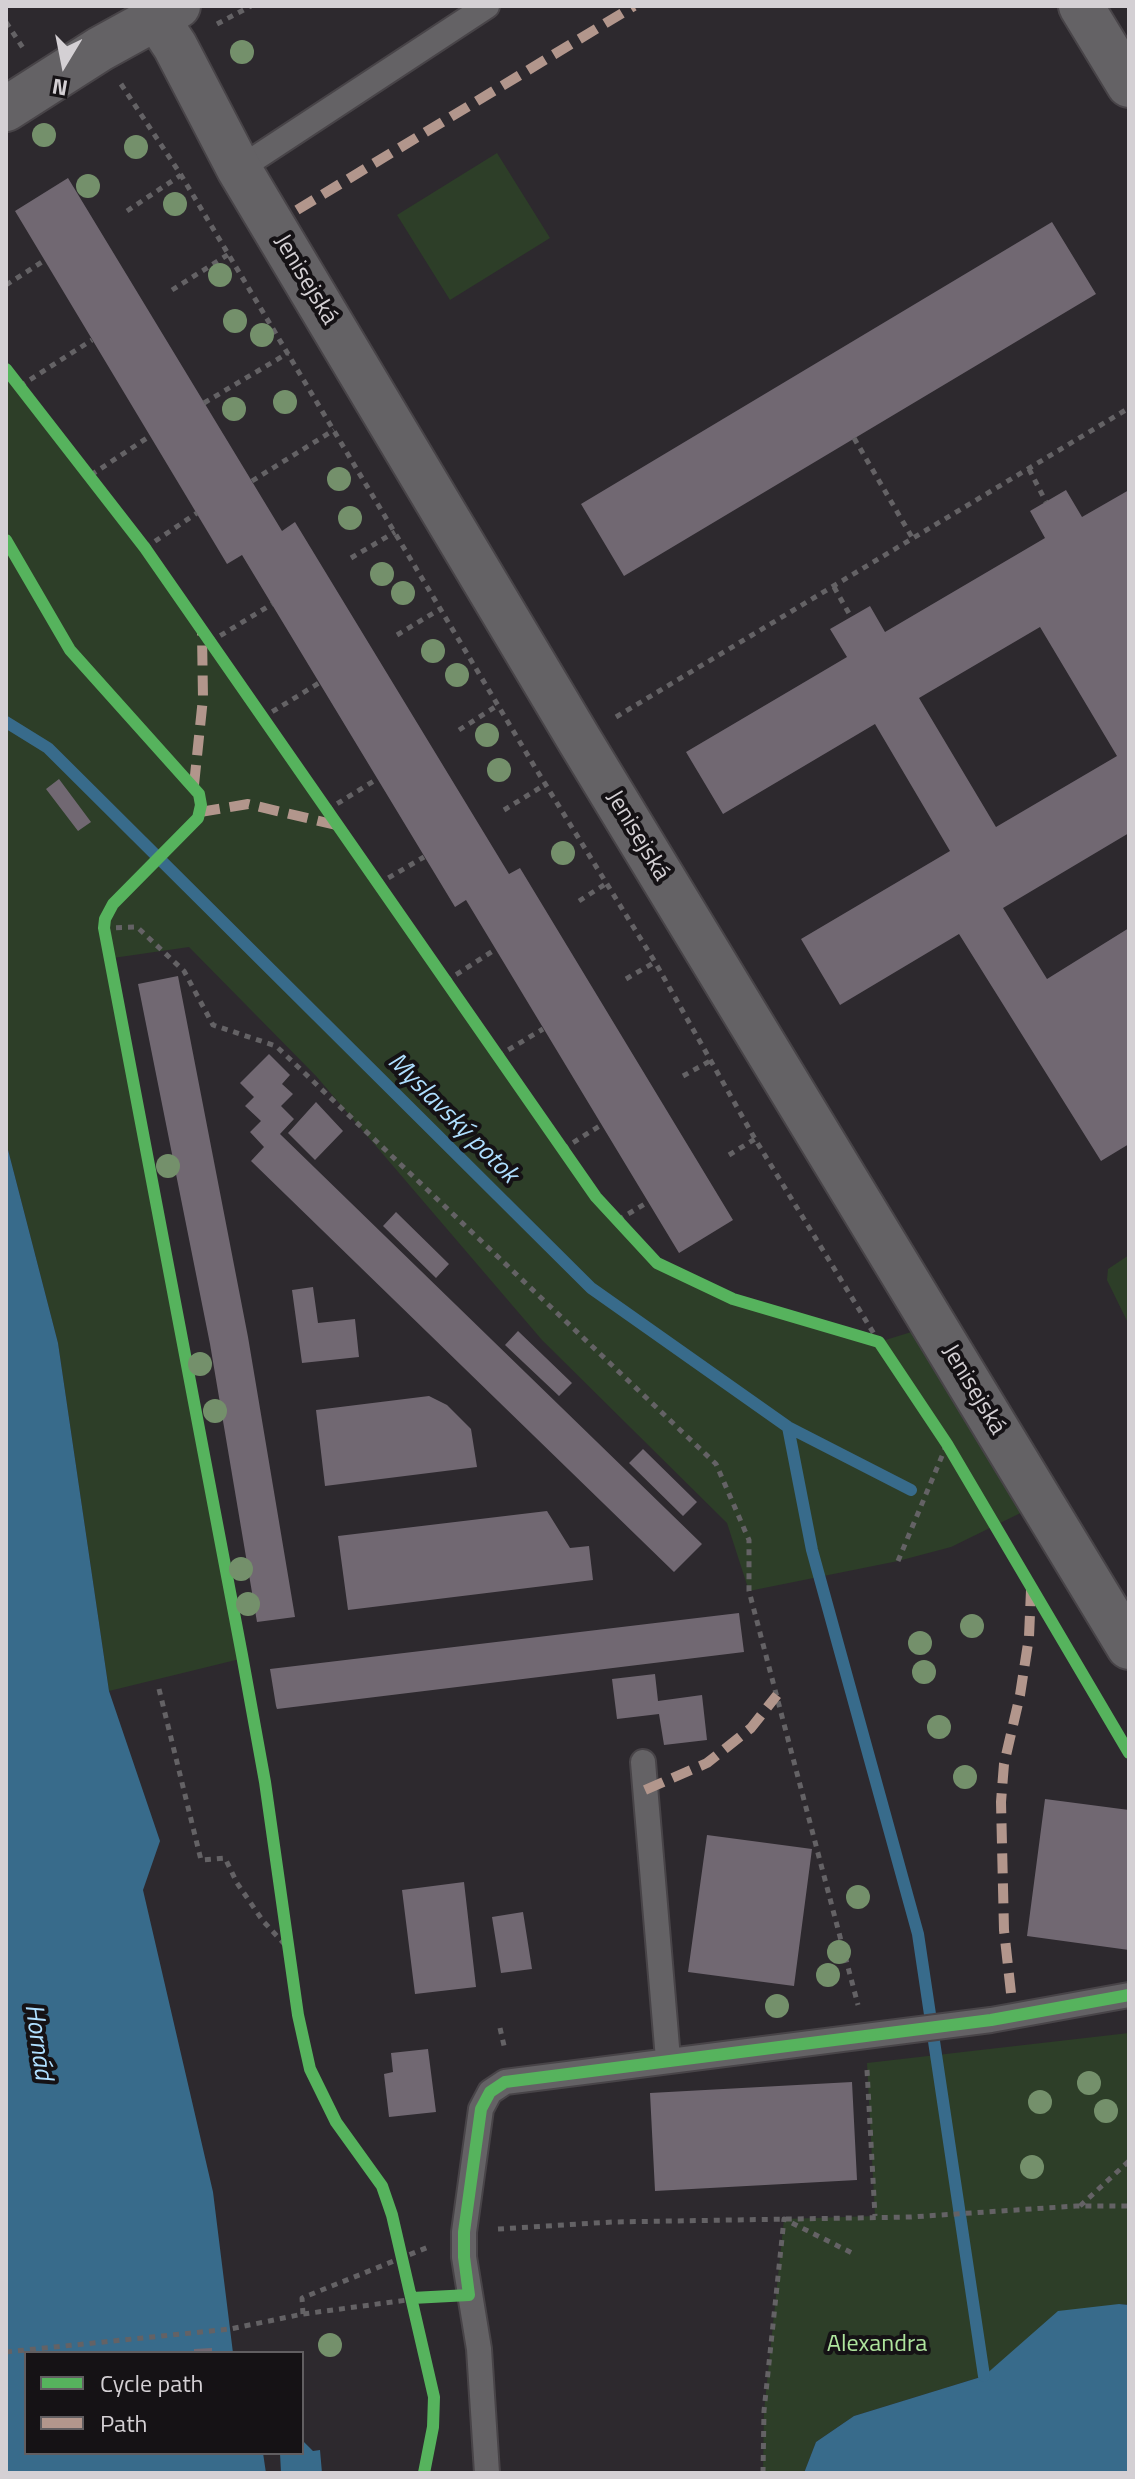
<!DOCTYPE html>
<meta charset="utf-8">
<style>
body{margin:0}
#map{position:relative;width:1135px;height:2479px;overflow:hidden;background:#2d292e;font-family:"Titillium Web",sans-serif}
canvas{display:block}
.frame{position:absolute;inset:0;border:8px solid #d4d0d4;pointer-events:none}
.legend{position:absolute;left:24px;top:2351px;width:280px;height:104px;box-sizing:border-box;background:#151215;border:2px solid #615e61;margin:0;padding:10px 14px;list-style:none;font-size:24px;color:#d4d0d4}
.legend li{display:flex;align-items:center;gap:16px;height:40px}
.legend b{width:40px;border:2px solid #615e61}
.north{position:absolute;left:24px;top:24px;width:80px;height:80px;-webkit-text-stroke:6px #151215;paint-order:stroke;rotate:190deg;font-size:22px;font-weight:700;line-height:32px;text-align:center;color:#d4d0d4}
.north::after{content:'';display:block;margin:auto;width:28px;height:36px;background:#d4d0d4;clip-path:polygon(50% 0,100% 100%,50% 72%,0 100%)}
</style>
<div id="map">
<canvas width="1135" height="2479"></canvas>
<div class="frame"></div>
<ul class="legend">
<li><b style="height:10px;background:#56b35d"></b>Cycle path</li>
<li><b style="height:10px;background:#b2968c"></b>Path</li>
</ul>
<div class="north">N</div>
</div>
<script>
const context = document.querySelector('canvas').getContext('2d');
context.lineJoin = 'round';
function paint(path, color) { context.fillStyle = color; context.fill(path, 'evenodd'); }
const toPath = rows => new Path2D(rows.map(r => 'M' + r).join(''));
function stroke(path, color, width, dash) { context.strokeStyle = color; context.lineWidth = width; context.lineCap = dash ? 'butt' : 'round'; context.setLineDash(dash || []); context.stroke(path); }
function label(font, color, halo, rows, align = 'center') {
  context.font = font + ' "Titillium Web",sans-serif'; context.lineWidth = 8; context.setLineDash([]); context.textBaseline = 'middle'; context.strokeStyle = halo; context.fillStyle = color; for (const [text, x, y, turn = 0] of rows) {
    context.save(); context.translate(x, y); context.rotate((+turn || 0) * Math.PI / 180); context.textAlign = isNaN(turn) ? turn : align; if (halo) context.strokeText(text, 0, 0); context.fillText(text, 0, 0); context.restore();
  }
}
const green = toPath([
 [497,153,550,238,450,300,397,215],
 [6,369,145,548,596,1197,617,1221,657,1263,733,1299,879,1342,934,1325,1041,1503,951,1547,898,1561,749,1591,727,1523,542,1340,316,1076,189,947,113,958,240,1659,109,1691,58,1343,6,1142],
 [1129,1255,1129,1325,1107,1280,1108,1269],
 [1129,2033,1129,2305,1119,2304,1010,2355,984,2376,854,2416,816,2442,804,2473,763,2473,764,2411,784,2219,875,2216,867,2063]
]);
const water = toPath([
 [6,1142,58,1343,109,1691,160,1841,143,1890,213,2192,233,2353,26,2353,26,2453,263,2453,266,2473,6,2473],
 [1119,2304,1129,2305,1129,2473,804,2473,816,2442,854,2416,984,2376,1058,2311],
 [302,2440,313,2451,320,2450,322,2473,281,2473,280,2453,302,2453]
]);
const stream = toPath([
 [6,722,48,748,591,1288,788,1427,911,1490],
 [788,1427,812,1550,918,1934,984,2376]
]);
const building = toPath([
 [68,178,282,531,295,522,509,874,520,868,733,1220,679,1253,466,900,455,907,242,555,227,564,15,211],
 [1052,222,1096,294,624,576,581,504],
 [1066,490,1082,517,1129,490,1129,833,1003,908,1047,979,1129,928,1129,1144,1101,1161,959,934,840,1005,801,939,950,851,875,724,723,814,686,752,847,657,830,629,870,606,885,632,1045,538,1030,511],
 [1040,627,1117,756,996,827,919,698],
 [59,779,91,822,78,831,46,789],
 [178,976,248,1337,295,1617,257,1622,210,1344,138,984],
 [269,1054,290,1075,282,1084,293,1094,281,1106,294,1119,280,1134,702,1544,674,1572,251,1161,264,1147,250,1132,261,1121,245,1106,254,1097,240,1083],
 [316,1102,343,1131,315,1160,288,1133],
 [396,1212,449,1264,436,1278,383,1226],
 [313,1287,318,1323,355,1319,359,1357,302,1363,292,1290],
 [518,1331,572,1383,559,1396,505,1345],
 [429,1396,447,1405,471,1429,477,1467,325,1486,316,1410],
 [643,1449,697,1502,683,1516,629,1463],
 [547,1511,570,1548,589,1546,593,1580,348,1610,338,1536],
 [739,1613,744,1652,277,1709,276,1706,270,1669],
 [655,1674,658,1701,702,1695,707,1740,664,1745,659,1714,617,1719,612,1679],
 [1045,1799,1129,1810,1129,1950,1027,1936],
 [707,1835,812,1849,794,1986,688,1972],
 [464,1882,476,1987,415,1994,402,1890],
 [523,1912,532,1969,501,1973,492,1917],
 [428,2049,436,2112,389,2117,384,2074,393,2072,391,2053],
 [852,2082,857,2180,655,2191,650,2093],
 [212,2348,212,2353,194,2353,194,2349]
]);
const path = toPath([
 [6,22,23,48],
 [217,24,251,6],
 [121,84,181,175,536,769,655,962,755,1139,879,1342],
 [127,211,181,175],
 [6,285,45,260],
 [172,290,229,254],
 [6,369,145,548,596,1197,657,1263,733,1299,878,1342],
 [20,386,92,340],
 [204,403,288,353],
 [854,438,913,539],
 [1029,469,1046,502],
 [91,475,150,436],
 [252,481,334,430],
 [145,548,197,513],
 [351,558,395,532],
 [834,587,851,617],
 [397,635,440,609],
 [210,642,272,604],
 [616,717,1129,408],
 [262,718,319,683],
 [459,730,498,705],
 [327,810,377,779],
 [504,810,546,784],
 [378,884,424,857],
 [579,901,607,883],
 [104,928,137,927,184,971,213,1025,276,1046,716,1464,749,1540,749,1591,858,2005],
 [626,979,655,962],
 [446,981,496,949],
 [498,1056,543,1029],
 [683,1076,710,1061],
 [563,1149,601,1125],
 [729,1155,755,1139],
 [618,1220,648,1202],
 [898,1561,947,1444],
 [159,1689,201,1860,225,1858,237,1883,263,1921,290,1950],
 [500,2028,505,2050],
 [867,2070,875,2216],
 [1080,2206,1129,2161],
 [498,2229,612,2222,911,2217,1076,2206,1129,2206],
 [303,2314,302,2298,431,2246],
 [6,2352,230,2329,303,2314,437,2296],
 [763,2473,764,2411,784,2219,856,2255]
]);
const lane = toPath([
 [239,169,487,6],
 [643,1762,668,2059],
 [487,2473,479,2349,464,2257,464,2232,481,2109,490,2092,505,2082,991,2020,1129,1995]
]);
const street = toPath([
 [1081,6,1129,85],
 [157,19,175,46,239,169,580,741,1129,1647],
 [6,109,100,49,178,6]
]);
const quiet = toPath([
 [297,210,634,6],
 [194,785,203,698,202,633],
 [200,812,248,804,336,825],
 [645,1790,707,1763,751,1728,777,1695],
 [1011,1993,1004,1930,1001,1802,1004,1764,1020,1695,1029,1637,1031,1590]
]);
const cycleway = toPath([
 [6,369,145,548,596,1197,657,1263,733,1299,879,1342,947,1444,1129,1753],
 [6,540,70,650,199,794,201,805,198,818,113,904,105,919,104,928,242,1655,265,1782,298,2015,310,2069,336,2122,382,2186,392,2215,434,2397,433,2427,424,2473],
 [412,2298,469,2295,464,2257,464,2232,481,2109,490,2092,505,2082,991,2020,1129,1995]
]);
const trees = [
 [242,52],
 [44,135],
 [136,147],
 [88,186],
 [175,204],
 [220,275],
 [235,321],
 [262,335],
 [285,402],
 [234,409],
 [339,479],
 [350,518],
 [382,574],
 [403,593],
 [433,651],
 [457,675],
 [487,735],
 [499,770],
 [563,853],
 [168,1166],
 [200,1364],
 [215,1411],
 [241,1569],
 [248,1604],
 [972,1626],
 [920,1643],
 [924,1672],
 [939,1727],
 [965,1777],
 [858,1897],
 [839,1952],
 [828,1975],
 [777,2006],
 [1089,2083],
 [1040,2102],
 [1106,2111],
 [1032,2167],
 [330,2345]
];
const streetNames = [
 ["Jenisejská",305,280,59],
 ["Jenisejská",637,836,59],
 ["Jenisejská",973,1390,59]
];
const parkNames = [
 ["Alexandra",877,2345]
];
const waterNames = [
 ["Myslavský potok",452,1119,45],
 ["Hornád",37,2042,82]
];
paint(green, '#2d3e28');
paint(water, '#386b8b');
stroke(stream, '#386b8b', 12);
paint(building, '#716872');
stroke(lane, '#484448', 28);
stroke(street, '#484448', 48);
stroke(path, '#646265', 5, [6, 6]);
stroke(lane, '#646265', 24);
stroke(street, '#646265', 44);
stroke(quiet, '#b2968c', 10, [20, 10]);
stroke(cycleway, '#56b35d', 12);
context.fillStyle = '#74906b';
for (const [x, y] of trees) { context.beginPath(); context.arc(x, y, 12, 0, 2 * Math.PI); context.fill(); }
label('24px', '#d4d0d4', '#151215', streetNames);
label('24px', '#aee49d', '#151215', parkNames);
label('italic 26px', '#afdfff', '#151215', waterNames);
</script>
